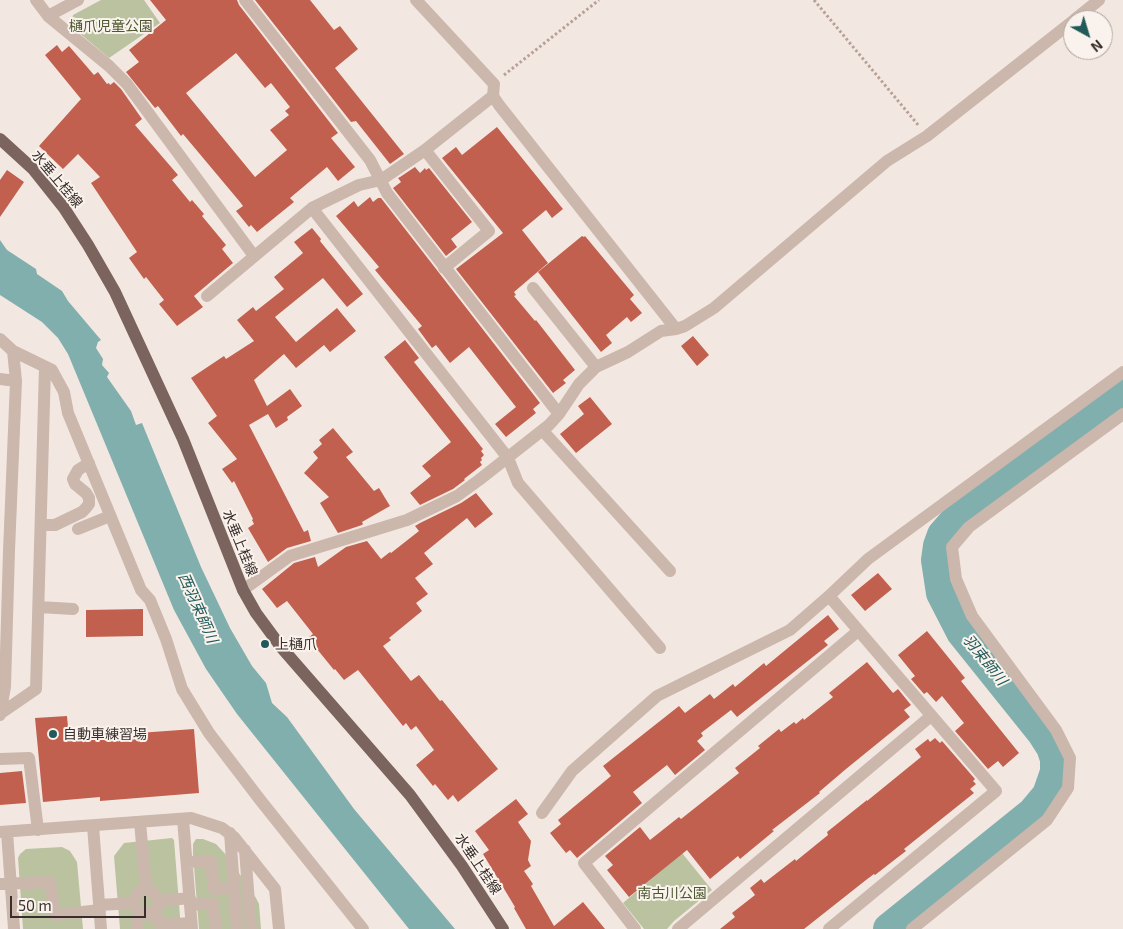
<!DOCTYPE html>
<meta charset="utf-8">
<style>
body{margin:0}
#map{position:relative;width:1123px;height:929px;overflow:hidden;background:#f3e8e1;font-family:"Exo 2",sans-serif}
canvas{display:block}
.north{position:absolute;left:1063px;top:10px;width:50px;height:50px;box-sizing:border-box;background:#faf3ed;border:1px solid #ada49f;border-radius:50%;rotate:141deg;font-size:14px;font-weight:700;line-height:20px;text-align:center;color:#392e2b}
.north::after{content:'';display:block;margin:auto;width:18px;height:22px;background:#215a59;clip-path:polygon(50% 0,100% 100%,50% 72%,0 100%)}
.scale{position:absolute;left:10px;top:896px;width:136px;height:22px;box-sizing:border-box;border:2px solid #392e2b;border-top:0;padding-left:6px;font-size:15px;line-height:18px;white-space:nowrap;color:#392e2b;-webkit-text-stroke:4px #faf3ed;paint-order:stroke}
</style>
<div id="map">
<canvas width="1123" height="929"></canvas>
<div class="north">N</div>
<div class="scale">50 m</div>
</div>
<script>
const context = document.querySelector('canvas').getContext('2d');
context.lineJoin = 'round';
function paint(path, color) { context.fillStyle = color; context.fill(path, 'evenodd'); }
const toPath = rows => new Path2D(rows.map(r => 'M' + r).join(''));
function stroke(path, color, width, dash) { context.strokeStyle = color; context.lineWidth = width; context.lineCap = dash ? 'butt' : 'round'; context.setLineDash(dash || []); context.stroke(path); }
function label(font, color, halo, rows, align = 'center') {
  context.font = font + ' "Exo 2","Noto Sans JP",sans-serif'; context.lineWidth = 4; context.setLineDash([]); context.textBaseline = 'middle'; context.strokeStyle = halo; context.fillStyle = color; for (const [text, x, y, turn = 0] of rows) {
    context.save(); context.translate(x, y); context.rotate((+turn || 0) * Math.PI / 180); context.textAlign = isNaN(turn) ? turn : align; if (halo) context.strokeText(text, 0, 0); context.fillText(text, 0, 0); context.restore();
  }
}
const green = toPath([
 [101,0,144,0,160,23,109,58,71,26,73,15],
 [172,838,174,840,181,929,120,929,114,856,124,843],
 [196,839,203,839,216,844,228,857,256,898,259,904,261,929,199,929,193,854,193,844],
 [62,847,70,851,77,862,83,929,23,929,18,858,20,854,26,849],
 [682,853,712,890,674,921,667,929,644,929,623,903]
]);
const water = toPath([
 [0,240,7,250,36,269,37,274,62,291,68,301,101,340,98,342,96,348,103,359,102,365,109,373,107,377,131,411,136,425,142,423,201,567,230,628,252,666,266,683,272,703,287,717,354,809,455,929,409,929,237,714,206,669,174,610,68,354,58,338,42,322,0,295]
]);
const river = toPath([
 [889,929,1033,813,1048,795,1056,772,1056,759,1052,747,1043,733,962,632,942,593,937,560,939,546,943,535,957,519,1123,393]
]);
const building = toPath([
 [150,0,237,0,239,5,338,133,331,138,355,167,338,181,327,167,290,198,294,202,257,232,251,225,249,227,236,211,243,206,240,202,183,134,181,136,158,106,155,108,126,72,139,62,129,50,166,20],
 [236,53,265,88,271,83,290,107,285,111,289,115,270,130,287,150,255,177,186,93],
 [255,0,310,0,334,30,340,26,358,49,335,68,404,154,390,164,356,121,351,122],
 [57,45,62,52,69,46,94,75,98,72,107,84,109,83,110,85,114,82,121,89,142,119,135,125,178,175,172,180,190,202,192,200,204,214,202,216,226,245,222,249,233,263,194,296,203,307,177,326,159,304,164,300,146,277,144,279,129,258,137,252,91,183,100,177,78,154,63,169,39,146,81,99,45,55],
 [497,127,563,209,552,218,546,210,522,230,548,263,514,292,516,295,514,296,535,321,536,320,575,370,563,380,566,383,553,393,456,269,503,233,442,158,456,147,462,155],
 [415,167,420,173,425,168,426,170,429,168,472,222,451,239,457,247,446,256,393,188,401,182,398,178,400,177],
 [7,170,24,182,0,217,0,180],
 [370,197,373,202,378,198,381,198,540,403,533,409,536,413,506,437,495,424,516,407,505,393,469,347,450,363,436,345,432,348,418,329,422,326,375,270,379,267,336,216,354,201,358,207],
 [312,228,321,239,320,241,363,294,347,307,323,278,275,317,296,342,337,308,356,331,330,352,324,345,296,368,284,354,254,380,267,406,290,389,302,406,287,417,288,420,276,428,268,414,249,425,304,532,308,530,311,541,287,548,268,562,248,528,254,524,252,520,253,519,234,481,232,483,222,469,237,459,208,423,217,416,191,378,224,356,226,359,254,341,237,320,253,307,256,311,284,289,274,277,303,253,294,242],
 [582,236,584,237,585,236,634,295,630,299,642,313,631,322,627,317,606,335,612,343,601,352,538,272],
 [693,336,709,355,697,366,681,346],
 [405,340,419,358,414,362,483,449,481,451,484,455,481,458,482,460,480,462,482,465,464,479,465,480,453,489,420,505,410,493,431,476,422,466,451,442,384,357],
 [590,397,612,424,576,453,560,434,584,414,578,406],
 [333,428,353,452,346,457,374,491,379,488,390,506,362,522,363,524,362,525,338,533,320,503,329,497,304,473,318,458,313,452,322,444,319,440],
 [476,493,493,514,475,528,467,518,424,553,433,564,415,578,428,594,416,603,422,611,389,638,391,640,383,646,411,681,419,675,440,701,442,700,498,769,458,802,453,795,448,800,435,784,433,786,416,765,434,750,416,726,411,730,406,723,403,726,358,670,344,680,335,669,334,670,308,638,313,634,287,601,277,608,262,589,294,563,315,557,318,567,346,547,367,541,381,559,390,552,391,553,419,531,415,526,420,523,461,503],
 [878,573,892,589,865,611,851,595],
 [143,609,143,636,86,637,86,610],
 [828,615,839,629,824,641,828,645,737,717,731,710,701,733,703,736,697,741,705,750,675,775,667,765,633,792,642,803,577,858,570,850,566,853,550,833,561,824,558,820,611,776,603,766,679,706,685,713,710,694,714,699,733,684,735,687,764,663,766,666],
 [927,631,965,678,961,681,1019,753,1003,767,998,761,988,769,955,731,964,723,942,696,936,702,927,692,924,694,911,679,915,676,898,655],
 [867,662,893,693,898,689,911,705,904,710,910,717,846,769,819,792,820,793,772,830,774,831,740,859,738,856,710,879,687,850,629,897,607,870,613,865,605,856,640,827,650,840,679,817,681,819,739,773,735,768,760,748,758,746,779,729,781,732,794,722,796,724,803,718,804,720,833,697,829,693],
 [67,716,69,738,194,729,199,793,100,801,100,797,43,802,35,718],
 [935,738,940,743,942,741,975,779,973,781,976,784,970,789,974,793,904,849,906,851,893,861,875,875,874,874,866,880,804,929,720,929,735,917,732,913,755,895,750,888,761,879,764,883,795,859,796,861,828,835,827,832,867,800,867,801,921,757,915,749,928,739,930,742],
 [22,771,26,803,0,805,0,773],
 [516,799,528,814,518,822,531,841,528,860,531,866,524,871,533,884,531,886,554,926,583,902,605,929,526,929,514,908,515,907,483,854,489,850,475,831]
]);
const path = toPath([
 [814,0,919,126],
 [504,75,599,0]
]);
const minor = toPath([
 [36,0,48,16,109,66,127,84,254,256],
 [245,0,370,160,387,193,559,414],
 [416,0,494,84,493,96,499,105,676,329],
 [48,16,78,0],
 [1074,20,1099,0],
 [425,150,489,231,444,268],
 [312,208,508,458,518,483,660,648],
 [533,288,596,367],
 [207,296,312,208,359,185,381,180,425,150,493,96],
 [0,339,13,351,16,381,9,551,5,687,0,715],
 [13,351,52,370,64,392,68,413,141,590,150,600,166,639,182,689,209,733,261,801,363,929],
 [0,379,16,381],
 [543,431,670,571],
 [41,525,55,525,82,512,86,508,89,504,89,498,86,493,75,484,73,479,78,470,89,463],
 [78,529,110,516],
 [243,590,290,556,407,520,457,496,479,480,549,425,559,414,579,384,596,367,628,352,661,331,676,329,685,326,714,308,887,161,927,136,1073,21],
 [829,596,996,791,829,929],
 [39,607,73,609],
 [1,713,36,689,45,367],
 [0,759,29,758,38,830],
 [542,813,572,771,657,696,790,630,829,596,868,559,1123,372],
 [183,819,192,929],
 [140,822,146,889],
 [93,826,101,929],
 [0,832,191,818,222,828,234,837,275,889,279,929],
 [7,832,14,929],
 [230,833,237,929],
 [245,850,251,929],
 [187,862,211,861,214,889,234,888],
 [0,884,50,882,55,915,100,910],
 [160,901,190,898],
 [99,905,134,903],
 [190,905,213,903,216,929],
 [144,914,138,910,134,903,135,899,138,892,150,889,160,901,156,910,150,914],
 [162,925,191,923],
 [137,929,137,921,140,916,144,914,150,914,160,920,162,925,161,929],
 [635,929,584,863,858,631],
 [678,929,931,716],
 [912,929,1047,820,1068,788,1070,758,1056,730,972,616,956,579,952,547,969,527,1123,414]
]);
const major = toPath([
 [0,139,33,169,64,208,88,245,115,292,183,439,243,590,256,613,281,647,410,795,462,866,503,929]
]);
const markers = [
 [265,644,5,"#215a59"],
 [53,734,5,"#215a59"]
];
const parkNames = [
 ["樋爪児童公園",111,26],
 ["南古川公園",672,893]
];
const streetNames = [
 ["水垂上桂線",57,179,50],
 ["水垂上桂線",240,543,68],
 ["水垂上桂線",478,864,56]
];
const poiNames = [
 ["上樋爪",275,644],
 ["自動車練習場",63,734]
];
const waterNames = [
 ["西羽束師川",198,608,66],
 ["羽束師川",985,660,51]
];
paint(green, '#bac2a0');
paint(water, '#80afad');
stroke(river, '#80afad', 32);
paint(building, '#c2604f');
stroke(path, '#b7a196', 3, [2.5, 2.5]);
stroke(minor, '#cbb7ac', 12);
stroke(major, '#7b645d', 12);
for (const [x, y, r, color] of markers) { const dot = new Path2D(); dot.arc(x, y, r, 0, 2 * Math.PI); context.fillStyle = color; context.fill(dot); stroke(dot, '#faf3ed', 2); }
label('14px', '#4c572f', '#faf3ed', parkNames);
label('14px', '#392e2b', '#faf3ed', streetNames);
label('14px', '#392e2b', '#faf3ed', poiNames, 'left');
label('italic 15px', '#215a59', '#faf3ed', waterNames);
</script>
